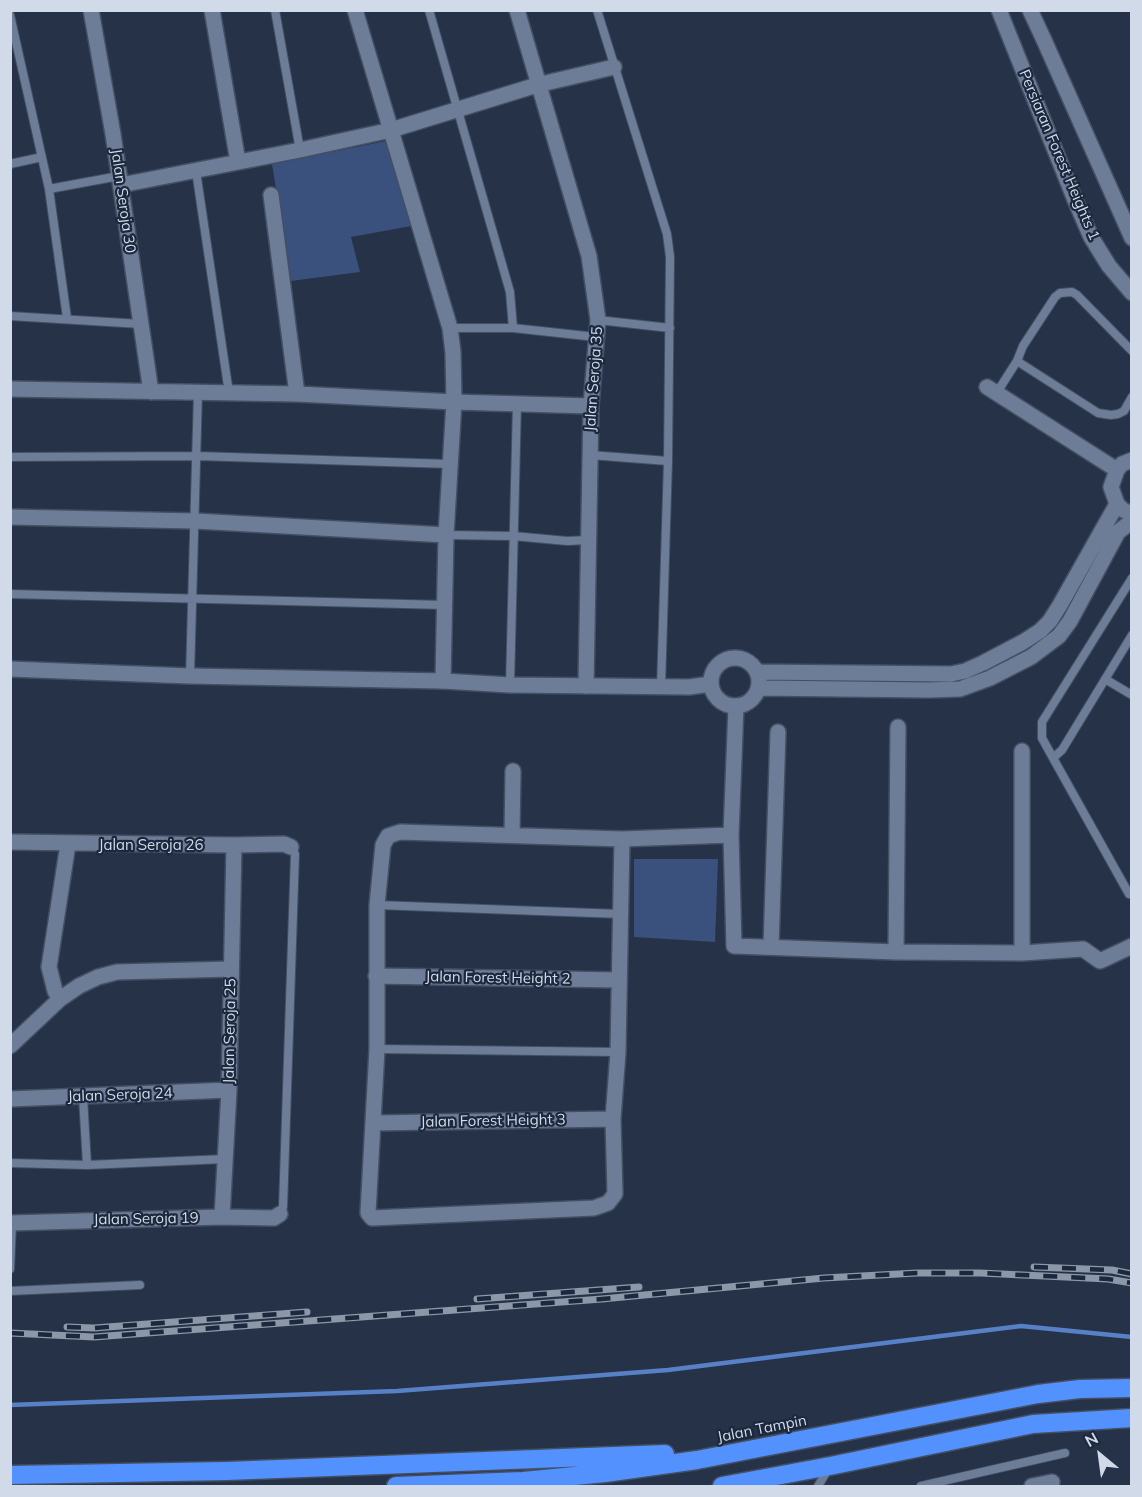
<!DOCTYPE html>
<style>
body{margin:0}
#map{position:relative;width:1142px;height:1497px;overflow:hidden;background:#253248;font-family:Mulish,sans-serif}
canvas{display:block}
.frame{position:absolute;inset:0;border:12px solid #d1dae8;pointer-events:none}
.north{position:absolute;left:1070px;top:1425px;width:60px;height:60px;-webkit-text-stroke:4px #1b283d;paint-order:stroke;rotate:331deg;font-size:16px;font-weight:700;line-height:24px;text-align:center;color:#d1dae8}
.north::after{content:'';display:block;margin:auto;width:21px;height:27px;background:#d1dae8;clip-path:polygon(50% 0,100% 100%,50% 72%,0 100%)}
</style>
<div id="map">
<canvas width="1142" height="1497"></canvas>
<div class="frame"></div>
<div class="north">N</div>
</div>
<script>
const context = document.querySelector('canvas').getContext('2d');
context.lineJoin = 'round';
function paint(path, color) { context.fillStyle = color; context.fill(path, 'evenodd'); }
const toPath = rows => new Path2D(rows.map(r => 'M' + r).join(''));
function stroke(path, color, width, dash) { context.strokeStyle = color; context.lineWidth = width; context.lineCap = dash ? 'butt' : 'round'; context.setLineDash(dash || []); context.stroke(path); }
function label(font, color, halo, rows, align = 'center') {
  context.font = font + ' Mulish,sans-serif'; context.lineWidth = 4.5; context.setLineDash([]); context.textBaseline = 'middle'; context.strokeStyle = halo; context.fillStyle = color; for (const [text, x, y, turn = 0] of rows) {
    context.save(); context.translate(x, y); context.rotate((+turn || 0) * Math.PI / 180); context.textAlign = isNaN(turn) ? turn : align; if (halo) context.strokeText(text, 0, 0); context.fillText(text, 0, 0); context.restore();
  }
}
const green = toPath([
 [391,140,417,225,351,237,360,272,291,281,272,164],
 [634,859,718,859,715,942,634,937]
]);
const stream = toPath([
 [10,1405,397,1391,668,1370,1021,1326,1132,1337]
]);
const lane = toPath([
 [275,10,300,150],
 [429,10,510,292,513,328],
 [597,10,667,234,670,257,668,461,661,687],
 [10,15,49,189,67,318],
 [10,164,42,157],
 [196,171,229,393],
 [49,189,119,176],
 [10,316,141,324],
 [598,320,670,328],
 [450,328,513,328,596,337],
 [1017,361,1098,413,1111,415,1118,414,1124,411,1132,397],
 [996,394,1017,361,1023,346,1055,297,1060,293,1072,292,1077,295,1132,351],
 [590,455,668,461],
 [10,457,197,456,450,464],
 [446,535,513,536,567,541,588,540],
 [1132,578,1042,722,1042,738,1053,758,1062,750,1132,635],
 [10,594,445,605],
 [190,676,198,392],
 [1105,679,1132,695],
 [510,685,517,404],
 [1053,758,1129,894],
 [377,905,621,914],
 [377,1049,618,1052],
 [83,1097,87,1165],
 [10,1163,87,1165,225,1159],
 [280,1214,283,1207,295,854,291,847],
 [10,1269,12,1223],
 [10,1291,140,1285],
 [818,1486,829,1468],
 [921,1486,1065,1453]
]);
const street = toPath([
 [91,10,113,134,151,392],
 [212,10,238,162],
 [355,10,450,328,453,352,454,402,446,535,443,681],
 [517,10,589,256,598,320,591,406,586,686],
 [121,185,300,150,391,130,537,85,614,67],
 [271,195,297,394],
 [987,387,1117,470],
 [10,389,297,394,454,402,591,406],
 [10,517,195,521,446,535],
 [736,706,731,835,734,946,896,952,1022,953,1083,949,1100,961,1132,946],
 [1022,751,1022,953],
 [512,835,513,771],
 [622,839,618,1052,613,1119,615,1194,608,1203,594,1208,372,1218,368,1213,377,1049,377,905,383,845,388,836,400,832,622,839,731,835],
 [10,842,234,845,284,844,291,847],
 [771,947,778,732],
 [896,952,898,727],
 [376,976,619,980],
 [60,999,55,991,49,967,68,844],
 [10,1046,60,999,79,986,98,977,117,972,231,969],
 [10,1099,229,1090],
 [373,1123,613,1119],
 [222,1217,229,1090,234,845],
 [10,1223,222,1217,274,1218,280,1214],
 [1032,1486,1052,1482]
]);
const secondary = toPath([
 [999,10,1075,200,1091,237,1109,266,1132,293],
 [1030,10,1044,40,1132,238],
 [1132,460,1122,464,1117,470,1111,487,1117,504,1123,510,1132,514],
 '711 682a24 24 0 1 1 48 0a24 24 0 1 1-48 0Z',
 [10,669,190,676,443,681,510,685,689,687,711,684],
 [757,672,951,674,965,671,983,663,1023,642,1040,631,1050,621,1060,605,1117,504],
 [759,688,929,690,960,689,990,678,1031,657,1059,636,1070,621,1118,532,1132,521]
]);
const highway = toPath([
 [10,1475,227,1471,665,1454],
 [396,1486,523,1481,605,1473,697,1460,1038,1394,1080,1389,1132,1388],
 [722,1486,830,1466,1033,1424,1132,1418]
]);
const rail = toPath([
 [1034,1267,1112,1270,1132,1274],
 [477,1299,639,1287],
 [67,1327,94,1328,307,1312],
 [10,1333,94,1337,602,1299,824,1278,917,1273,980,1273,1108,1279,1132,1283]
]);
const streetNames = [
 ["Persiaran Forest Heights 1",1059,155,67],
 ["Jalan Seroja 30",123,201,82],
 ["Jalan Seroja 35",594,379,-86],
 ["Jalan Seroja 26",151,845],
 ["Jalan Forest Height 2",498,978,1],
 ["Jalan Seroja 25",230,1031,-89],
 ["Jalan Seroja 24",120,1095,-2],
 ["Jalan Forest Height 3",493,1121,-1],
 ["Jalan Seroja 19",146,1219,-1],
 ["Jalan Tampin",762,1429,-11]
];
paint(green, '#39517c');
stroke(stream, '#5780c7', 4.5);
stroke(lane, '#444f62', 10);
stroke(street, '#444f62', 18);
stroke(secondary, '#444f62', 18);
stroke(highway, '#444f62', 21);
stroke(lane, '#6e7d97', 8);
stroke(street, '#6e7d97', 15);
stroke(secondary, '#6e7d97', 15);
stroke(highway, '#5391fe', 18);
stroke(rail, '#8c97a8', 7);
stroke(rail, '#1b283d', 4.5, [14]);
label('15px', '#d1dae8', '#1b283d', streetNames);
</script>
